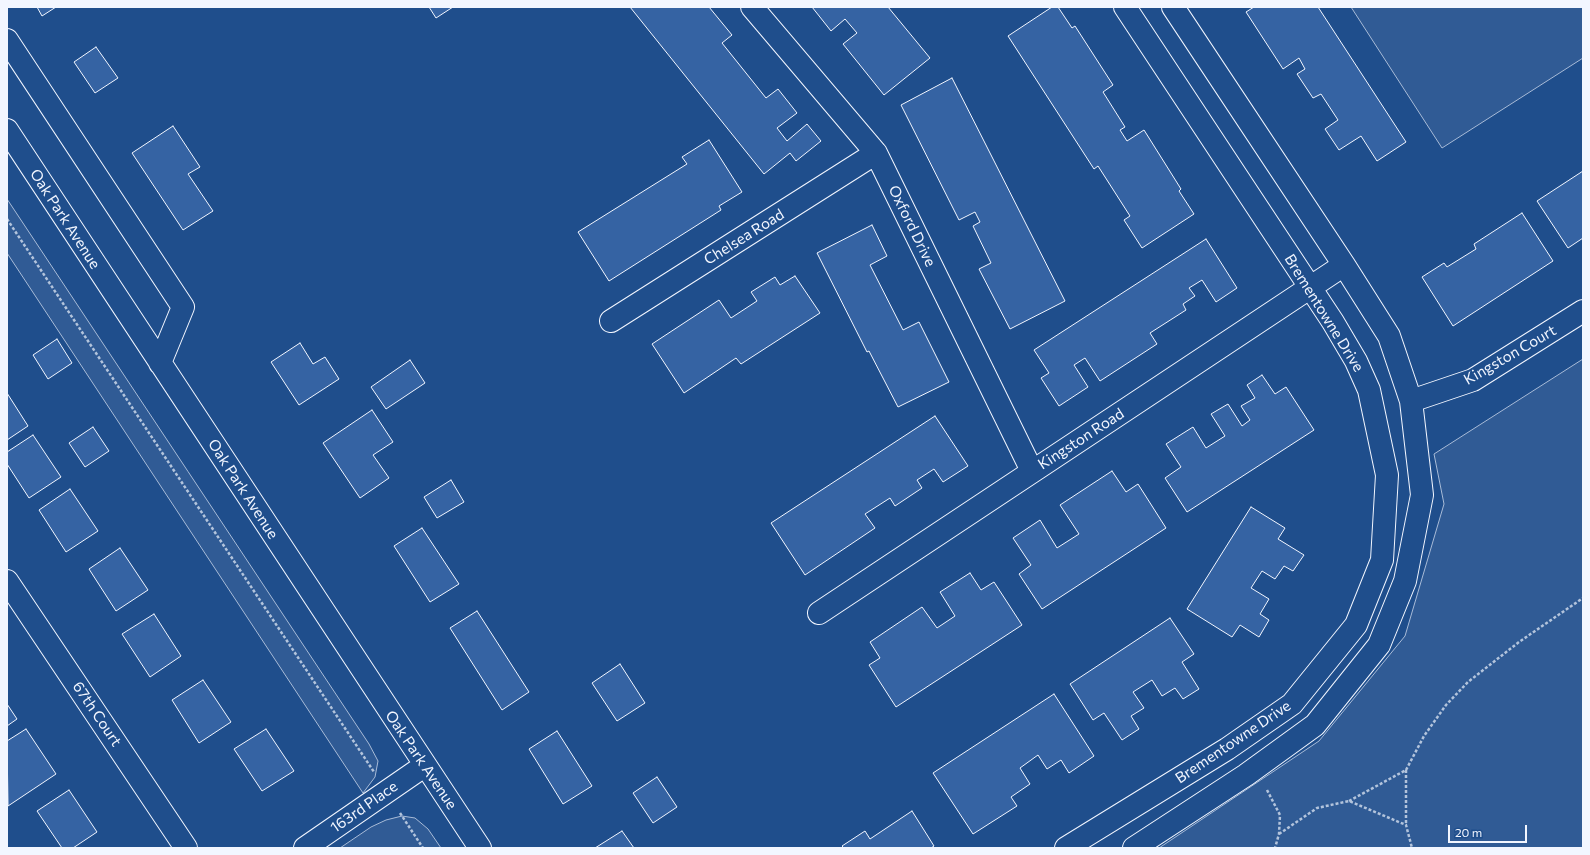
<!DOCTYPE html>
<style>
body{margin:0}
#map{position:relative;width:1590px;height:855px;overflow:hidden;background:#1f4e8c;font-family:Commissioner,sans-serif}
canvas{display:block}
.frame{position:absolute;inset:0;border:8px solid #f2f6ff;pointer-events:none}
.scale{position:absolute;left:1448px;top:825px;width:79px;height:18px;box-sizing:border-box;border:2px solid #f2f6ff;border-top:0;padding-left:5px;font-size:12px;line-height:14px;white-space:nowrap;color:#f2f6ff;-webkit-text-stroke:3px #1f4e8c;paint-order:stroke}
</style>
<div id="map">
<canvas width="1590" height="855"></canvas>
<div class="frame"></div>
<div class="scale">20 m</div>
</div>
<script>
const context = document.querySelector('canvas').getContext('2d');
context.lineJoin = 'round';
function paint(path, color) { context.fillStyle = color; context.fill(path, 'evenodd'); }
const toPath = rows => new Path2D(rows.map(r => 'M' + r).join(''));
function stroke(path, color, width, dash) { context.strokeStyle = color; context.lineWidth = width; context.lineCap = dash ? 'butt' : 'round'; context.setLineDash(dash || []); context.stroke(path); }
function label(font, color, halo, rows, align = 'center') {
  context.font = font + ' Commissioner,sans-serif'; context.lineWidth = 3; context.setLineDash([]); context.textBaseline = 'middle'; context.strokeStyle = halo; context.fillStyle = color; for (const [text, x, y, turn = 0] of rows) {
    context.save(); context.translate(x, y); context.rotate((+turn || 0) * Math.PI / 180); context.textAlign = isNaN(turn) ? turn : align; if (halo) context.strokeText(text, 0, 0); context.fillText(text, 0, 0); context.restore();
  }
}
const built = toPath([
 [1351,7,1583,7,1583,58,1442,148,1351,7],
 [7,199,369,744,378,761,375,777,363,793,7,253,7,199],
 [1583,359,1583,848,1159,848,1319,741,1405,636,1444,504,1434,454,1583,359],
 [402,816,415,818,428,829,441,848,340,848,371,827,386,820,402,816]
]);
const building = toPath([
 [37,7,56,7,42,16,37,7],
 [429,7,453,7,436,18,429,7],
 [630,7,709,7,732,35,722,43,766,98,778,89,797,113,777,128,787,141,807,124,821,141,796,161,790,153,764,174,630,7],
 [812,7,888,7,930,58,884,95,843,44,857,33,845,19,831,31,812,7],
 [1052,7,1058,7,1072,28,1075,26,1113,85,1103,92,1125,127,1120,130,1127,141,1144,130,1181,189,1179,191,1194,214,1142,248,1124,220,1130,216,1098,166,1094,169,1008,36,1052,7],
 [1254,7,1318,7,1406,142,1377,161,1361,136,1339,150,1325,129,1338,120,1321,94,1313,98,1297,74,1305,69,1299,58,1283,69,1246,12,1254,7],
 [96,47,118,78,95,93,74,62,96,47],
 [952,78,1065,301,1010,329,979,269,991,263,973,226,980,222,975,212,959,220,901,105,952,78],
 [173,126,200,167,188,174,213,211,183,230,132,153,173,126],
 [709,140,742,192,719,206,721,210,609,281,578,232,687,164,682,157,709,140],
 [1583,171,1583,238,1568,248,1537,201,1583,171],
 [1522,213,1553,261,1453,326,1422,277,1444,263,1447,267,1476,249,1474,244,1522,213],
 [872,225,887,256,870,265,903,330,919,322,949,382,898,407,869,351,867,352,817,253,872,225],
 [1206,239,1237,288,1216,302,1202,280,1189,288,1195,296,1183,304,1186,310,1150,333,1157,344,1100,381,1085,358,1074,365,1088,387,1059,406,1041,378,1049,373,1034,350,1206,239],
 [795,276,820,313,741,364,736,358,684,393,652,344,719,300,731,318,757,301,751,292,775,277,780,285,795,276],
 [57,339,72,363,48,379,33,355,57,339],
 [300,343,313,364,325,357,339,379,299,405,271,362,300,343],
 [410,360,425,383,386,409,371,387,410,360],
 [1262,375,1275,394,1286,387,1314,430,1187,512,1165,478,1181,467,1166,444,1193,427,1206,448,1225,436,1211,414,1228,404,1242,426,1250,420,1241,406,1255,398,1247,385,1262,375],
 [7,393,28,426,7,440,7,393],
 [372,410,393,442,373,455,389,478,360,498,323,443,372,410],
 [935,416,968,466,943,482,934,469,917,480,922,488,895,506,890,498,865,514,875,528,805,575,771,523,935,416],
 [93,427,109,451,85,467,69,443,93,427],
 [33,435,61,477,29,498,7,464,7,452,33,435],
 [1112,471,1126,492,1138,484,1166,528,1042,609,1019,574,1031,565,1013,538,1040,520,1057,548,1079,534,1060,505,1112,471],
 [451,480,464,502,437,518,424,497,451,480],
 [70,489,98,531,66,552,39,510,70,489],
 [1251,507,1285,528,1278,539,1304,555,1293,571,1284,566,1275,579,1262,571,1251,588,1269,599,1260,614,1269,620,1259,637,1240,625,1232,637,1187,609,1251,507],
 [422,528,459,584,430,602,394,546,422,528],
 [120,548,148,590,116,611,89,569,120,548],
 [970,573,981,590,994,582,1022,625,896,707,869,665,880,658,870,642,922,607,937,628,955,616,940,592,970,573],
 [477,611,529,692,502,710,450,628,477,611],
 [154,614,181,656,150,677,122,634,154,614],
 [1170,618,1194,654,1182,662,1199,689,1183,699,1175,688,1162,696,1152,680,1133,692,1144,708,1131,716,1139,729,1122,740,1104,713,1093,720,1070,684,1170,618],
 [620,664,645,703,617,721,592,683,620,664],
 [203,680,231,722,199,743,172,700,203,680],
 [1054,694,1094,756,1069,773,1061,760,1047,769,1038,755,1020,768,1030,784,1011,797,1017,806,973,834,933,773,1054,694],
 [7,704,17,719,7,726,7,704],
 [26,729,56,774,8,806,7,741,26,729],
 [266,729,294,771,262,791,234,749,266,729],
 [557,731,592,786,563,804,529,749,557,731],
 [657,777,677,807,653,823,633,793,657,777],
 [69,790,97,832,73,848,62,848,37,811,69,790],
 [912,811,934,846,931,848,844,848,842,846,865,831,870,839,912,811],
 [622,831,634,848,595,848,622,831]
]);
const path = toPath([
 [7,219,374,772],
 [1406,770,1424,736,1446,705,1468,682,1519,642,1583,598],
 [1267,790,1280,815,1279,834,1275,848],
 [1349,801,1406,770,1406,825],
 [400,813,423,848],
 [1279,834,1317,808,1349,801,1406,825,1412,848]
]);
const minor = toPath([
 [752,7,876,153,1032,471],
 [7,40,183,307,160,363],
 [7,130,480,848],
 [611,321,876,153],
 [1411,401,1473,380,1583,311],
 [7,581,186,848],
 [819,613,1344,265],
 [305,848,424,766],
 [1066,848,1227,749,1292,704,1356,625,1382,560,1387,475,1369,390,1356,361,1333,322,1125,7],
 [1134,848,1246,775,1315,725,1379,645,1405,581,1422,495,1411,401,1389,336,1344,265,1173,7]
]);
const streetNames = [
 ["Oak Park Avenue",65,219,57],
 ["Oxford Drive",912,226,64],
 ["Chelsea Road",744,237,-32],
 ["Brementowne Drive",1324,313,58],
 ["Kingston Court",1510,355,-30],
 ["Kingston Road",1081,439,-33],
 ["Oak Park Avenue",243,489,57],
 ["67th Court",97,714,56],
 ["Brementowne Drive",1233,742,-34],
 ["Oak Park Avenue",421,760,56],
 ["163rd Place",364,807,-35]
];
paint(built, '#305b95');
stroke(built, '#a8bbd7', 1);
paint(building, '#3563a3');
stroke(building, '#f2f6ff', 1);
stroke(minor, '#f2f6ff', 24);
stroke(path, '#b3c4dc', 2.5, [3, 2]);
stroke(minor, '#1f4e8c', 22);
label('15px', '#f2f6ff', '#1f4e8c', streetNames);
</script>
